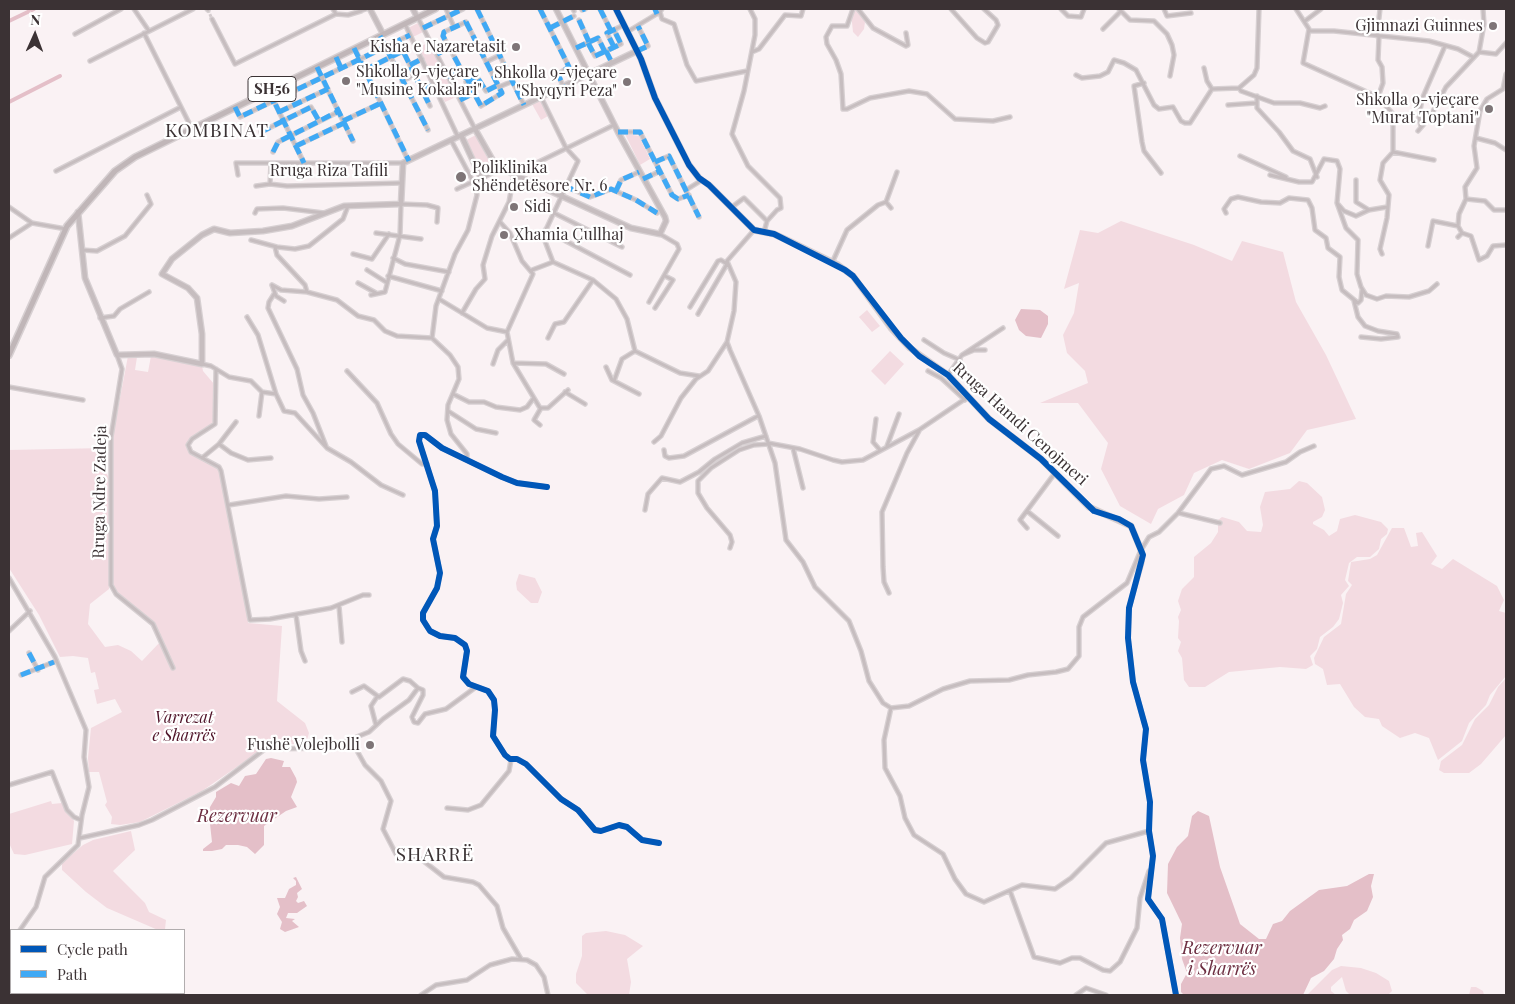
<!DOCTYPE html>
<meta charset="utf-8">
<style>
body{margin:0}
#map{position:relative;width:1515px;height:1004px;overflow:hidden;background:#faf2f4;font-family:"Playfair Display",serif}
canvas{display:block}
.frame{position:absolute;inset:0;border:10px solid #3b3234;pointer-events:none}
.legend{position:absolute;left:10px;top:929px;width:175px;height:65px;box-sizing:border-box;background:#fff;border:1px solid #b1adae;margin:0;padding:6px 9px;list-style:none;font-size:15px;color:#3b3234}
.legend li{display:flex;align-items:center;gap:10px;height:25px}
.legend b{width:25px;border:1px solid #b1adae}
.north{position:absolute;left:10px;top:10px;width:50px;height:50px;-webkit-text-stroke:4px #fff;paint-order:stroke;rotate:2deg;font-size:14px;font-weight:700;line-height:20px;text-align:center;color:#3b3234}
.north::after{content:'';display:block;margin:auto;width:18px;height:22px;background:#3b3234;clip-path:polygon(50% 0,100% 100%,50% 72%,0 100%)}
</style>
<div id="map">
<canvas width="1515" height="1004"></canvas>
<div class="frame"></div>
<ul class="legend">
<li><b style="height:6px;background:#0057b8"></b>Cycle path</li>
<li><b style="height:6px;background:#3fa9f5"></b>Path</li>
</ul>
<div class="north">N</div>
</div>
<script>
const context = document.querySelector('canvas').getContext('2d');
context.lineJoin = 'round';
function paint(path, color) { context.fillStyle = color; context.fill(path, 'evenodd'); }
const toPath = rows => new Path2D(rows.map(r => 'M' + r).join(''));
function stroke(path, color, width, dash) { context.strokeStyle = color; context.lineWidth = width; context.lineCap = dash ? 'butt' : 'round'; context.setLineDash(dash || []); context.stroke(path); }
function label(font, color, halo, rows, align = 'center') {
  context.font = font + ' "Playfair Display",serif'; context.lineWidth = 4.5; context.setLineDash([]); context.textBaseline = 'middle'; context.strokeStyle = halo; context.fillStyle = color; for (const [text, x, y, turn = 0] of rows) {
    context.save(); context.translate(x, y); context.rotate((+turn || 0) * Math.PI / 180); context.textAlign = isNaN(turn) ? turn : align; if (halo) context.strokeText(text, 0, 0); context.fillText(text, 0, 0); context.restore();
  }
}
const green = toPath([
 [854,9,863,15,865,22,864,29,858,37,853,32,851,13],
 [420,22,425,31,411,38,406,29],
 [429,42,456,97,445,102,418,48],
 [540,100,548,116,541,120,532,104],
 [625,134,639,136,650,159,640,165],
 [476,135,493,169,483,176,466,140],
 [1121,221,1194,245,1232,261,1242,241,1283,252,1296,302,1326,355,1356,419,1307,430,1290,453,1249,469,1222,460,1194,473,1184,495,1158,509,1151,524,1120,506,1101,469,1108,443,1078,403,1040,403,1088,383,1085,371,1067,353,1063,335,1074,313,1079,283,1064,289,1080,230,1098,233],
 [867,310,880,326,872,332,859,317],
 [890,351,904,364,885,385,871,371],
 [128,356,137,357,135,370,148,372,151,356,202,366,203,371,214,384,214,424,190,438,186,447,192,455,219,469,248,613,248,623,282,626,277,701,305,723,309,733,306,744,270,744,202,791,140,822,120,825,111,824,112,817,105,805,107,802,99,772,89,772,88,758,91,728,122,712,115,699,97,704,94,690,99,689,95,672,91,673,88,658,73,656,60,657,39,615,9,568,9,450,105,448,103,457,98,458,100,468,104,468,109,478,109,589,90,604,88,624,105,647,118,645,131,651,142,661,160,642,170,665,172,664,155,623,116,592,113,585,113,435],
 [1299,481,1307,483,1322,497,1325,510,1322,517,1313,522,1313,524,1324,530,1329,536,1337,531,1340,519,1355,515,1381,522,1388,529,1387,534,1381,539,1379,549,1370,557,1357,557,1349,563,1345,580,1349,586,1341,595,1343,603,1339,619,1333,627,1320,637,1317,649,1310,656,1313,665,1306,669,1280,667,1229,672,1205,687,1189,687,1184,680,1182,658,1178,651,1181,642,1178,638,1179,621,1178,617,1181,610,1178,601,1182,589,1194,577,1194,557,1211,543,1218,532,1218,520,1222,517,1239,522,1247,531,1261,532,1263,525,1260,507,1265,492,1290,489],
 [1392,528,1404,528,1411,547,1418,546,1416,533,1422,532,1437,556,1431,564,1442,569,1453,559,1497,586,1504,600,1499,611,1506,613,1506,676,1490,695,1486,705,1469,723,1462,741,1438,760,1429,738,1415,733,1400,738,1382,726,1379,719,1365,717,1354,707,1340,684,1327,685,1323,669,1315,664,1314,658,1324,637,1341,624,1346,594,1352,585,1348,581,1351,562,1370,559,1377,555],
 [519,574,535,578,542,592,538,603,531,603,517,590,516,583],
 [1506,678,1506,735,1481,764,1469,773,1444,773,1439,770,1441,761,1462,745,1475,719,1489,705,1498,687],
 [51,801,52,804,62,803,74,821,72,844,25,855,14,854,9,843,9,814],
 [131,831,135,850,113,871,145,903,149,912,166,920,165,929,167,930,158,930,107,908,86,892,62,870,62,863,83,845,93,840],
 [606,931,625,935,643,946,627,959,631,982,629,995,588,995,576,983,576,974,582,956,582,936,586,933],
 [1341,966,1361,968,1376,973,1389,981,1392,991,1388,995,1350,995,1346,991,1342,977,1331,987,1331,991,1336,995,1307,995,1332,970],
 [1471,987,1476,987,1483,991,1484,995,1469,995]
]);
const water = toPath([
 [1021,309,1040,310,1048,316,1048,324,1041,338,1026,336,1019,330,1015,320],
 [271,758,284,761,282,767,290,767,296,778,297,782,291,797,297,807,286,811,264,826,264,845,255,854,247,847,238,845,226,845,222,849,212,851,203,851,203,849,212,842,209,815,210,807,216,797,216,792,231,783,239,786,245,776,256,774,266,759],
 [1198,811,1209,816,1220,867,1240,924,1259,939,1266,939,1273,924,1282,921,1290,911,1319,890,1347,886,1369,874,1374,874,1371,886,1373,897,1367,911,1354,920,1350,929,1342,935,1343,940,1337,949,1334,959,1324,971,1311,978,1303,995,1184,995,1181,992,1181,984,1187,973,1182,959,1180,938,1182,924,1167,893,1168,864,1177,847,1188,836,1192,816],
 [296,877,302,889,297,893,298,897,296,901,298,903,304,901,307,906,297,913,288,913,286,918,295,919,292,921,299,927,285,932,280,929,282,922,277,914,280,907,277,898,285,898,289,889,296,885,296,881,293,878]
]);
const canal = toPath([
 [9,21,34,9],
 [9,102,60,76]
]);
const minorTunnel = toPath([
 [208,10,212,19]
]);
const minor = toPath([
 [134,9,149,31],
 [207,9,208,10],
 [333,9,336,14],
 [446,9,454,27],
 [477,9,524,105],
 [540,9,569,67,558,74,563,86],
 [573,9,574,11],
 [600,9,611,31],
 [655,9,657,14],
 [750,9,755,19,755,35,744,91,732,134,748,166,780,198,781,208,777,210,767,221,764,232],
 [853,9,847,26,832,26,826,37,827,44,836,60,841,74,843,109,847,109,870,98,909,91,927,94,955,119,993,121,1010,117],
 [858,9,873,28,906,46,908,45,906,33],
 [951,9,977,38,985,43,988,42,998,25,996,20,984,9],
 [1061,9,1068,16,1081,17,1084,9],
 [1119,9,1130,20,1154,21,1167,34,1172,45,1174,55,1170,76],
 [1164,9,1167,16,1191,13],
 [1296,9,1309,29,1303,63,1378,97,1393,114,1393,152,1383,163,1380,180,1389,195,1387,218,1380,249,1382,254],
 [363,10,366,9],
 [582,10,585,9],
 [660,12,662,19,674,24,687,65,696,81,747,71],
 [418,18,475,129],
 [212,19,235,64,336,14,348,15,361,11],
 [579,20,589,42],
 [1305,21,1321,9],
 [466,22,502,93,481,106,443,36,444,32,466,22],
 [405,24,458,137],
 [423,28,463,9],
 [550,28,574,16],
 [1103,29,1121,11],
 [1309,31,1334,31,1429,41,1458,49,1473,57],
 [627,32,660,12,662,9],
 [144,33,192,129],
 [75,34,121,9],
 [380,36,428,130],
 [1377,36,1380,9],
 [588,43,595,56,621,44,614,30],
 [614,47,607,33,624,25],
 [576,48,598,38,605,52],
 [355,49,408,160],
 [606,51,612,63],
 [637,51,648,46,638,26],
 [752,52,759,49,785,15,801,16,803,9],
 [1479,52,1484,24,1483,9],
 [1479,52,1496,54,1506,43],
 [437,54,449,48],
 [336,57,341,68],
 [90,61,193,9],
 [486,62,500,55],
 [410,65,422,59],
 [317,68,353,141],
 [1204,68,1207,81,1212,89],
 [365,70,403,51,430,106],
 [1076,75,1082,78,1100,76,1108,72,1114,60,1124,63,1136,70,1154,105,1159,109,1173,107,1181,121,1185,123,1190,123,1212,89],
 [448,77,461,71],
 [402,81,415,75],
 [466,82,477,77,486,91,498,85],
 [1144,83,1134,86,1142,142,1144,151,1161,173],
 [499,87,513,81],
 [1239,88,1241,91,1274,103,1300,103,1320,108,1325,106],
 [1239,88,1254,75,1257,68,1259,9],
 [1212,89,1239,88],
 [422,90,434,85],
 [269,91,304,163],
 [1257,96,1257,108,1279,132,1293,151,1310,159,1317,177],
 [541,97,566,148,578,161,543,236,553,262],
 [1378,97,1383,83,1382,67,1378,60,1379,36],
 [460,100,472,94],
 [1228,105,1256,103],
 [235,108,240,117,410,35],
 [279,112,328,89],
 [343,121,381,103],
 [1421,127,1419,117,1422,99,1445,46],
 [1418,131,1430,117,1446,87,1479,52],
 [261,132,311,107,319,121],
 [618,132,640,132,672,195,678,199,689,195],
 [1476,138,1495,143,1506,150],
 [451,140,475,185,477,195,468,230,455,254,436,306,432,338,450,355,458,367,459,379,448,405,447,420,451,434,467,454,467,458],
 [296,146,344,123],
 [273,152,278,142,338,112],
 [1393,152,1434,160],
 [1240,156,1286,177],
 [655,162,669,156,699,217],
 [56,171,181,107],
 [238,175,236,163,403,163],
 [1270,175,1299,182,1312,182,1324,159,1337,161,1340,169,1337,203,1344,211,1356,216,1369,210,1387,207],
 [644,179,660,171],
 [1356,180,1356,202,1369,210],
 [270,184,271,163],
 [256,186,270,184,287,186,402,183],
 [567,187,590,197,611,189,636,200,657,213],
 [457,189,481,178],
 [686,190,702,180],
 [616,191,621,180,639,172],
 [1466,199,1485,201,1494,210,1506,210],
 [886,202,891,208],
 [1337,203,1346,228,1358,240,1357,274,1361,287,1366,295,1377,299,1386,296,1409,297,1429,291,1437,284],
 [9,207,32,223,66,229],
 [732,207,744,198,767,221],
 [255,213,257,209,283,208,324,213],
 [554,213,622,247],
 [1226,213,1224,209,1231,199,1238,197,1261,202,1280,203,1289,198,1308,200,1312,208,1315,230,1326,238,1328,248,1340,257,1339,277,1342,290,1358,303,1361,300,1362,290],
 [500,222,510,233,522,261,533,274,507,332,513,363,540,408,548,408,568,390],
 [545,230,630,275],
 [754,230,727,261,736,282,734,311,727,342,730,350,759,416,775,463,786,540,803,562,815,587,849,621,861,651,869,681,883,703,891,708],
 [376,233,421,239],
 [1462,233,1471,236,1479,260,1487,256,1493,246,1506,245],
 [1458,237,1462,233,1458,226,1459,214,1466,199,1465,187,1477,168,1474,146,1480,111,1487,99,1503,89,1506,74],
 [9,238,32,223],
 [251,240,277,247,295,249,309,246,343,219,348,206],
 [1428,246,1433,221,1458,226],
 [275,247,277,255,305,285,307,292],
 [82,250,97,251,125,236,151,204,147,195],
 [353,254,372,259,389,234],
 [393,258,405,264,449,272],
 [553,262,593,280,616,299,627,319,635,351],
 [832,263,847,230,878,205,886,202,897,172],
 [367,270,386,282],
 [532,270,553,262],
 [388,276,442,291],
 [358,283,376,293],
 [272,285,281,290,307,292,337,300,358,316,374,320,385,331,397,336,432,338],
 [272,285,276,296,284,301],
 [274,294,269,302,268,308,297,369,303,395,313,413,326,446],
 [371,295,385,292,400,235,401,204,427,205,438,208,437,222],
 [439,299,487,328,507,332],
 [1354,301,1358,317,1365,326,1378,331,1397,334,1398,337,1381,339,1361,337],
 [649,302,679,249,677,244,660,234],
 [690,307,718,261,721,260,727,264,698,314],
 [655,308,673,280,665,276],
 [462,313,476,289,485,279,483,265,492,236,509,202,514,174,614,125],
 [247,317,258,335,276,394,284,411,295,413,327,448,351,462,381,485,403,495],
 [100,318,114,316,120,309,149,292],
 [548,338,555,324,564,322,593,280],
 [924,340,944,353,960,360],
 [635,351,680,373,699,376],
 [117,355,122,369,111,437,111,585,116,594,153,624,173,668],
 [962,355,1003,328],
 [513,363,546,364,564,374],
 [202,364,211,366,229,377,251,381,262,392,276,394],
 [493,364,498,350,508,340],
 [606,367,612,380,639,394],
 [216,369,215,424,192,439,188,445,191,452,219,467,221,471,250,620,270,619,331,608,363,595,369,595],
 [347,371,377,403,391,434,398,444,422,464,427,464],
 [928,371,941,378,965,400],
 [948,375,962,355,974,350,985,350],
 [614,381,622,359,635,351],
 [9,387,83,400],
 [565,392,585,404],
 [453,394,469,402,484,402,496,407,520,410,527,407,533,399],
 [448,411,476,429,496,433],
 [259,416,262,392],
 [876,419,873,442,880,450],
 [540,425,534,420,541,408],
 [654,442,661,436,681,398,696,379,708,371,727,342],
 [768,443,800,449,833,460,842,462,863,460,919,430,968,397],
 [219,444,231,453,248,460,271,458],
 [887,446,899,414],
 [793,448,803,488],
 [664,450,665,456,669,458,684,456,758,416],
 [202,458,219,444,236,422],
 [547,487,517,483,502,477,442,448,425,435,420,435,419,441,435,491,437,526,433,539,440,573,437,588,423,613,423,620,430,631,440,636,455,638,465,645,467,651,463,677,469,684,488,691,494,700,495,710,493,736,505,755,510,759,517,759,526,764,561,799,578,810,595,830,601,831,619,825,627,827,642,840,659,843],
 [229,505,286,496,319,499,347,497],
 [645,510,648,494,662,478,680,482,699,472,715,459,742,443,766,436],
 [1027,511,1058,536],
 [1179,513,1220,523],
 [1027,528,1020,520,1055,473],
 [730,548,732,542,730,535,707,508,698,493,698,481,711,468,739,450,754,445,769,444],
 [1141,551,1142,562,1129,608,1128,638,1133,682,1146,729,1143,760,1150,802,1149,831,1153,856,1148,899,1162,919,1176,995],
 [9,578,55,657,86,730,84,757,89,787,82,815,78,845,45,877,36,907,20,930],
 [889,593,884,582,883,567,882,512,907,453,919,431],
 [339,606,342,642],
 [296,615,301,651,305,661],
 [9,631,30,611],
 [29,653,38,670],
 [21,675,54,662],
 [352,692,364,686,379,697,403,679,410,681,418,688],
 [891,708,909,706,943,689,970,681,1009,680,1028,675,1056,672,1068,669,1079,656,1079,627,1083,617,1127,583,1141,550,1149,537,1159,532,1178,513,1211,469,1224,466,1242,475,1286,462,1300,452,1314,446],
 [891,708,884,740,885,768,900,796,905,818,914,835,943,854,955,879,966,894,984,902,1022,885,1055,889,1071,878,1106,843,1149,831],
 [376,725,371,706,377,697],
 [351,740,365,765,381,781,391,801,383,829,396,854,402,858,421,859,444,877,473,882,479,885,497,906,503,928,521,959],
 [9,785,52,772,67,810,74,817,81,820],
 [447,808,468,810,481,805,509,771,511,760],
 [80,838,139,825,152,820,215,787,265,749,329,748,369,732,383,719,409,700,418,688,423,690,423,695,412,717,414,722,418,723,425,714,446,709,476,687],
 [1010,891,1034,957,1060,963,1072,958,1080,958,1103,970,1110,971,1120,962,1137,928,1140,898,1149,871],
 [9,945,11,941],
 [421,995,436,985,467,980,490,965,512,959,527,960,536,965,544,977,548,995],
 [1076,995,1086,988,1106,995]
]);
const tertiary = toPath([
 [370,9,383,34],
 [413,9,417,17],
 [616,9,641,59,655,98,689,165,699,178,709,185,754,230,774,234,789,241,838,265,853,276,891,328,910,348,948,375,989,419,1041,459,1089,507,1131,526,1141,550],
 [475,129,496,166,631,228,660,234,666,221,665,217,618,132,556,9],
 [461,135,481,178,500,168],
 [78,212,85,278,117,355,154,354,202,364,202,334,197,298,188,288,162,274,172,259,202,235,214,229,230,233,263,231,292,226,344,206,401,204,403,163,637,51]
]);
const primary = toPath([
 [9,355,67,226,115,171,135,157,435,9]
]);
const quiet = toPath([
 [477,9,524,105],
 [540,9,569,67,558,74,563,86],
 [600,9,611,31],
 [655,9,657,14],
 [582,10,585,9],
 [579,20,589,42],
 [466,22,502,93,481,106,443,36,444,32,466,22],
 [423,28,463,9],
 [550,28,574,16],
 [380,36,428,130],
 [588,43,595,56,621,44,614,30],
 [614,47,607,33,620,27],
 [354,48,409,161],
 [576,48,598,38,605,52],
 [606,51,612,63],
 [637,51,648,46,638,26],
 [437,54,449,48],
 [336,57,341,68],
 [410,65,422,59],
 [317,67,353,141],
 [365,70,403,51,430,106],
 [448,77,461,71],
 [466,82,477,77,486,91,498,85],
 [422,90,434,85],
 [269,91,304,163],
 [460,100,472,94],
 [235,107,240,117,410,35],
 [279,112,328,89],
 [343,121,381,103],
 [261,132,311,107,319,121],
 [618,132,640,132,672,195,678,199,689,195],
 [296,146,344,123],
 [273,152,278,142,339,111],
 [655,162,669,156,699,217],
 [643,179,660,171],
 [567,187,590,197,611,189,636,200,657,213],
 [616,191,621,180,639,172],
 [29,653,38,670],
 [21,675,54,662]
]);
const cycleway = toPath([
 [616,9,641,59,655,98,689,165,699,178,709,185,754,230,774,234,845,270,853,276,901,338,919,356,948,375,989,419,1041,459,1094,511,1119,519,1131,526,1143,555,1129,608,1128,638,1133,682,1146,729,1143,760,1150,802,1149,831,1153,856,1148,899,1162,919,1176,995],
 [547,487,517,483,502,477,442,448,425,435,420,435,419,441,435,491,437,526,433,539,440,573,437,588,423,613,423,620,430,631,440,636,455,638,465,645,467,651,463,677,469,684,488,691,494,700,495,710,493,736,505,755,510,759,517,759,526,764,561,799,578,810,595,830,601,831,619,825,627,827,642,840,659,843]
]);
const markers = [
 [1493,26,5,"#7e7577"],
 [516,47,5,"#7e7577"],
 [346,81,5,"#7e7577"],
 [627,82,5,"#7e7577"],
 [1489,109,5,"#7e7577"],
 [461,177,6,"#7e7577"],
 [514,207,5,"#7e7577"],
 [504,235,5,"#7e7577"],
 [370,745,5,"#7e7577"]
];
const shields = [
 [272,89,48]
];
const shieldNames = [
 ["SH56",272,89]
];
const poiNames = [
 ["Gjimnazi Guinnes",1483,26],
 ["Kisha e Nazaretasit",506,47],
 ["Shkolla 9-vjeçare",356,72,"left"],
 ["\"Musine Kokalari\"",356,90,"left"],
 ["Shkolla 9-vjeçare",617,73],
 ["\"Shyqyri Peza\"",617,91],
 ["Shkolla 9-vjeçare",1479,100],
 ["\"Murat Toptani\"",1479,118],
 ["Poliklinika",472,168,"left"],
 ["Shëndetësore Nr. 6",472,186,"left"],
 ["Sidi",524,207,"left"],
 ["Xhamia Çullhaj",514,235,"left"],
 ["Fushë Volejbolli",360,745]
];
const streetNames = [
 ["Rruga Riza Tafili",329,171],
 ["Rruga Hamdi Cenojmeri",1020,424,42],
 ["Rruga Ndre Zadeja",100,492,-89]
];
const parkNames = [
 ["Varrezat",184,718],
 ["e Sharrës",184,736]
];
const waterNames = [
 ["Rezervuar",237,816],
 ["Rezervuar",1222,948],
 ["i Sharrës",1222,969]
];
const quarterNames = [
 ["KOMBINAT",217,131],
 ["SHARRË",435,855]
];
paint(green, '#f3dbe1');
paint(water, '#e4bfc8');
stroke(canal, '#e4bfc8', 4);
stroke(minorTunnel, '#d4ccce', 3, [3, 1.5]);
stroke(minor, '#d7d0d2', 5.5);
stroke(tertiary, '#d7d0d2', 7);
stroke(primary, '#d7d0d2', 8);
stroke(minor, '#c6bdbf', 3);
stroke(tertiary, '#c6bdbf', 4.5);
stroke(primary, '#c0b6b8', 5);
stroke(quiet, '#3fa9f5', 5, [10, 5]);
stroke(cycleway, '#0057b8', 6);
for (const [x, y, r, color] of markers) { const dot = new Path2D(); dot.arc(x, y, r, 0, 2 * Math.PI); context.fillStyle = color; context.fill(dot); stroke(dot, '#fff', 2); }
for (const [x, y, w] of shields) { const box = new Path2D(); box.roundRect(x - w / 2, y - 12.5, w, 25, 4); context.fillStyle = '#fff'; context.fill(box); stroke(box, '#3b3234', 1); }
label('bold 15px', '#3b3234', null, shieldNames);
label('16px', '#3b3234', '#fff', poiNames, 'right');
label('16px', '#3b3234', '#fff', streetNames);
label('italic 16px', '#4f1328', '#fff', parkNames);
label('italic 18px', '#6d2f42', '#fff', waterNames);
context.letterSpacing = '1px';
label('19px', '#3b3234', '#fff', quarterNames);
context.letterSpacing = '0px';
</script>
